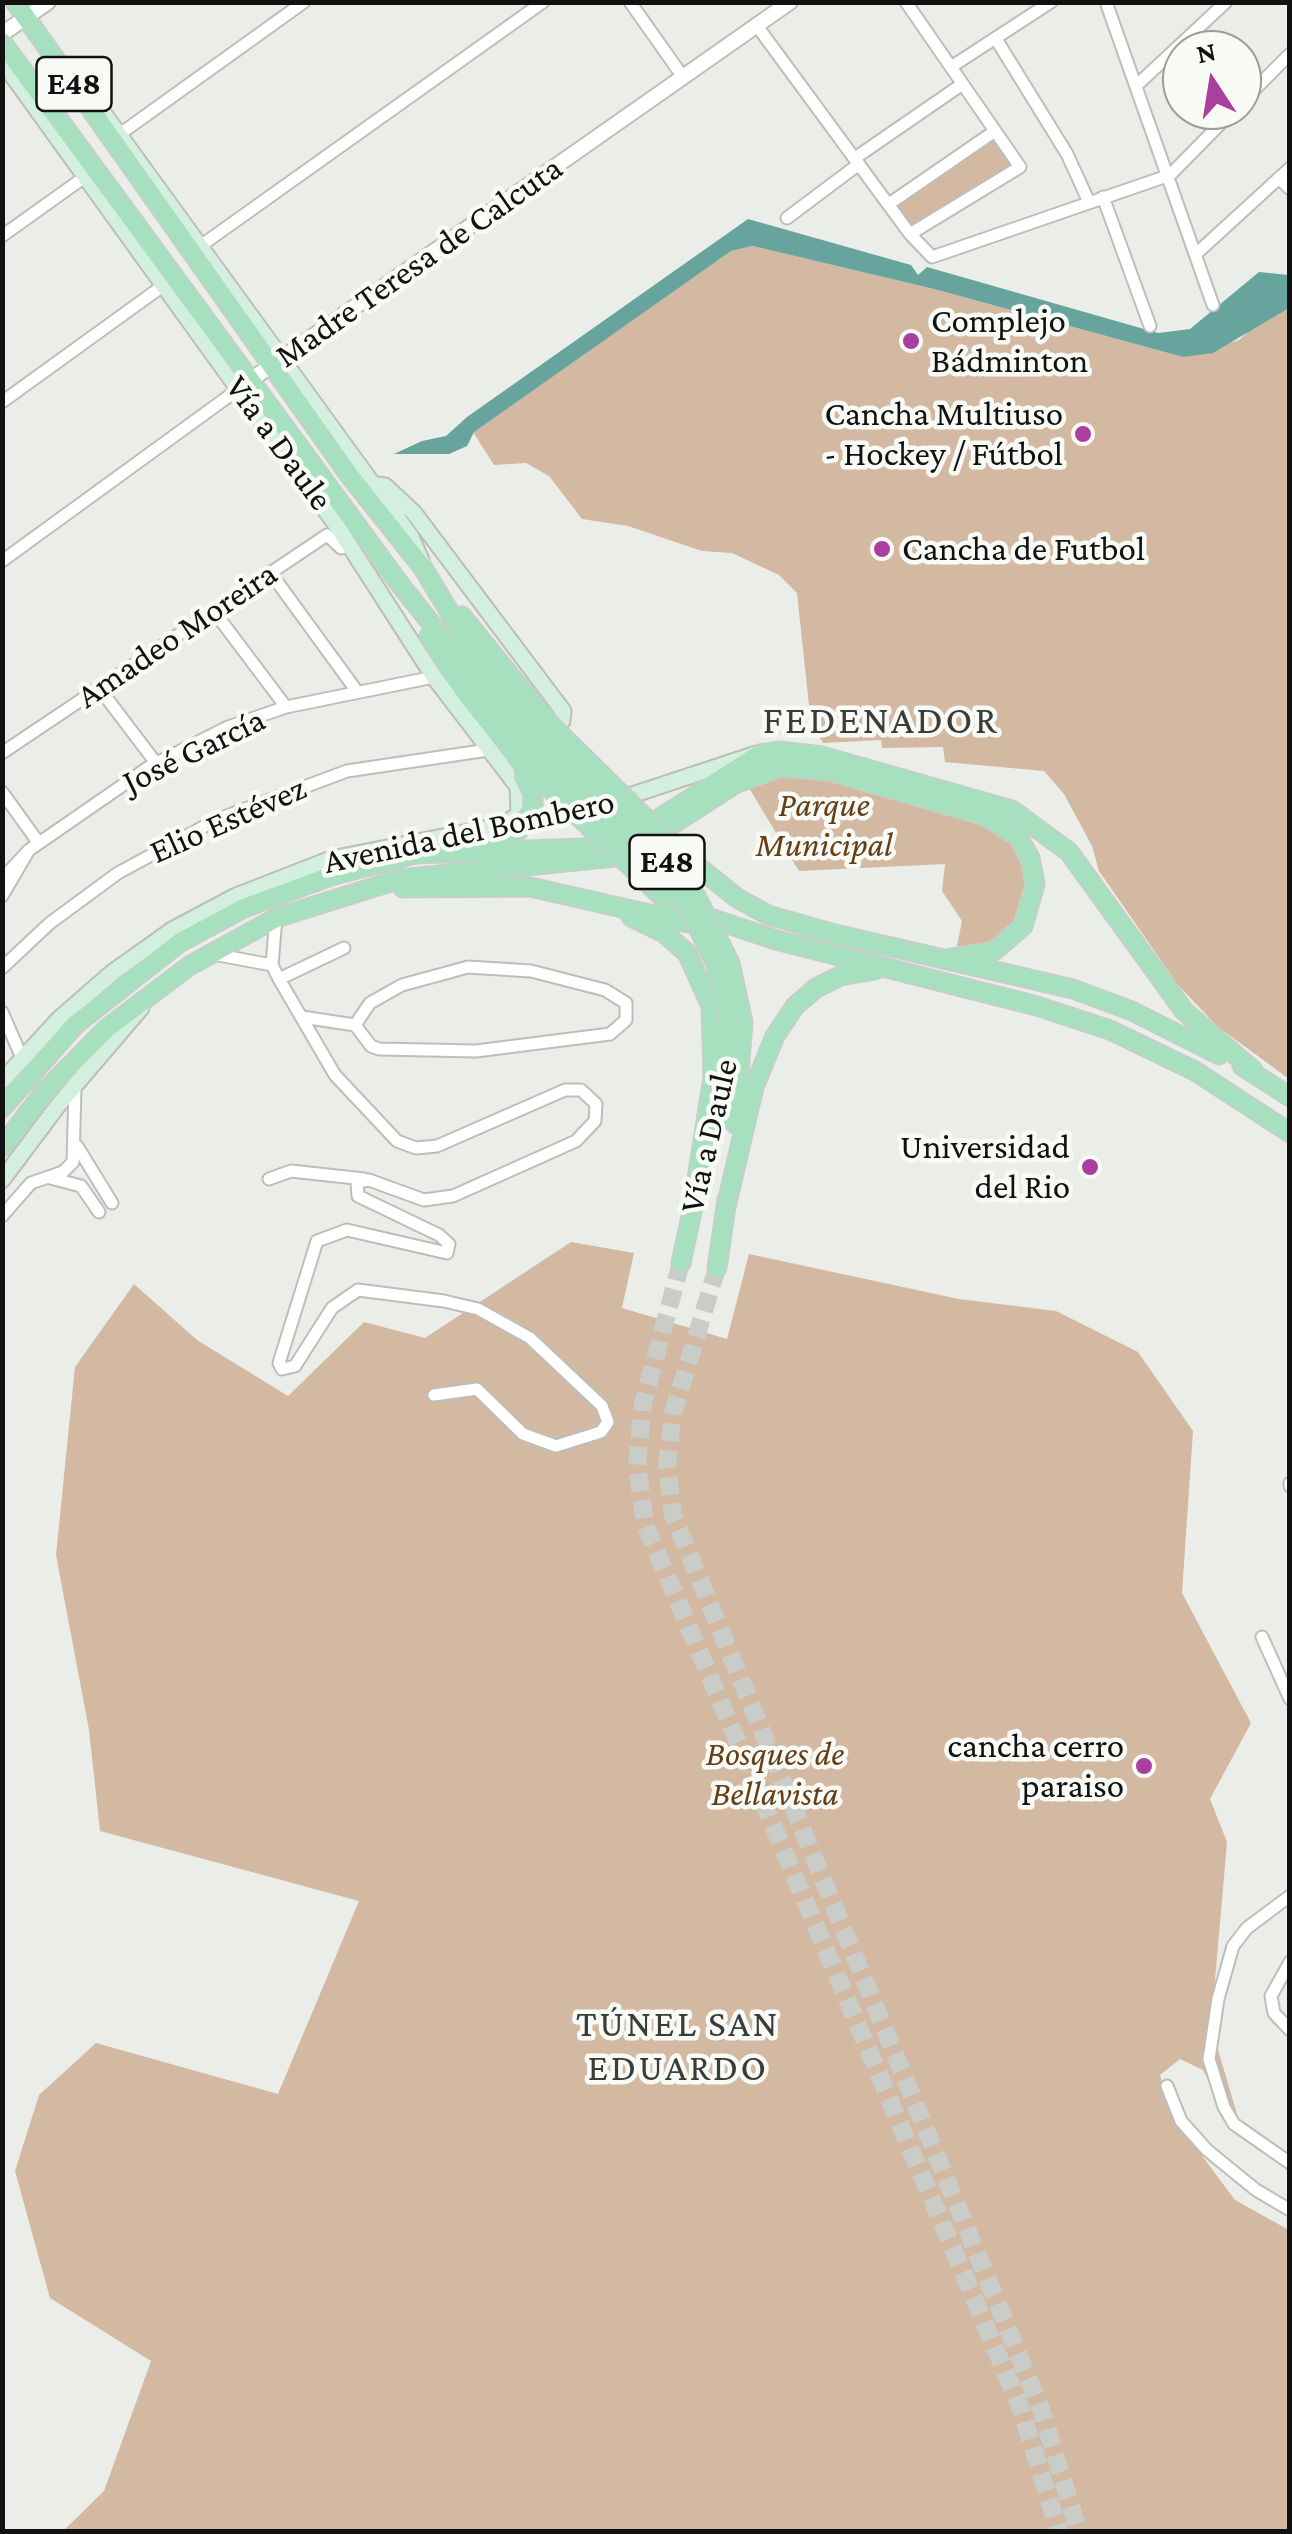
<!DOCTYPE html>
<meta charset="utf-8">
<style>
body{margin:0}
#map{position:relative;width:1292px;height:2534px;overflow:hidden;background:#ebede9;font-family:"Crimson Pro",serif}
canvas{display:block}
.frame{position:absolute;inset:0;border:5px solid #101110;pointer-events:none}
.north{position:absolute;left:1162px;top:30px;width:100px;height:100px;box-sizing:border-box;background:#f8faf6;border:2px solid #9b9d9a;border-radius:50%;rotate:348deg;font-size:28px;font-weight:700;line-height:40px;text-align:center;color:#101110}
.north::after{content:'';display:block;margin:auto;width:35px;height:45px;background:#aa3f9f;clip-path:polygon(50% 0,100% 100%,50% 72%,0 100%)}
</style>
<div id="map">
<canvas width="1292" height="2534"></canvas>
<div class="frame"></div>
<div class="north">N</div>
</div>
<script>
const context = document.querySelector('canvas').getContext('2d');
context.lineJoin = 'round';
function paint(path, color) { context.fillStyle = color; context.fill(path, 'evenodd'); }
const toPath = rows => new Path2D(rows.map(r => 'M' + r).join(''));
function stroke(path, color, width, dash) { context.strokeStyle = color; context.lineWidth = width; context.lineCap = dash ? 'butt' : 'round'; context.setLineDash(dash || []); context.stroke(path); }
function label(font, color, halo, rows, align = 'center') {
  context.font = font + ' "Crimson Pro",serif'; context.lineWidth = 9; context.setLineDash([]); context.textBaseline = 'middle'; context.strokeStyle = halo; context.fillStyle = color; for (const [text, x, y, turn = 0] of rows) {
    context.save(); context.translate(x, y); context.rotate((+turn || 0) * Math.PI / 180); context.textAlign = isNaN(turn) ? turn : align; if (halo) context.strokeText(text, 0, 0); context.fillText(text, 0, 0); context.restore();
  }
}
const green = toPath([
 [995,131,1020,167,910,234,889,204],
 [754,246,934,289,1183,357,1239,340,1257,324,1289,308,1289,1079,1217,1026,1178,985,1099,871,1092,846,1064,794,1044,771,945,762,943,747,882,748,881,740,823,743,811,724,797,593,779,575,732,553,702,551,628,526,582,519,549,476,526,463,494,465,473,432,731,251],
 [783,773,816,776,994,827,1010,841,1022,866,1026,893,1018,918,999,938,972,948,957,946,962,921,942,891,945,864,799,871,749,788],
 [571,1242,634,1253,622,1308,727,1339,749,1254,959,1299,1056,1311,1138,1352,1193,1431,1182,1593,1251,1723,1210,1799,1227,1842,1211,2026,1239,2121,1234,2129,1203,2070,1180,2059,1160,2075,1170,2113,1235,2200,1289,2230,1289,2531,63,2531,104,2491,151,2361,50,2298,15,2171,39,2095,96,2043,278,2094,359,1901,100,1831,89,1730,56,1555,75,1367,134,1284,197,1340,288,1396,364,1322,425,1338]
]);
const water = toPath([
 [748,219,911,265,918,275,927,267,1158,333,1190,329,1259,272,1289,275,1289,308,1213,353,1183,357,934,289,753,246,731,251,707,268,474,432,467,446,449,454,394,454,422,441,446,436,467,417]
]);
const primaryTunnel = toPath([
 [681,1263,643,1403,637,1465,645,1524,1021,2409,1059,2532],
 [717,1268,673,1413,667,1466,673,1515,1041,2409,1079,2532]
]);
const minor = toPath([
 [630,2,683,77],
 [906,2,1020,167,910,234],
 [1106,2,1213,305],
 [757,26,910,234,932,257,1170,175,1234,110],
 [996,39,1067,154,1089,202],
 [951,67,1051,2],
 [1137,85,1226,2],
 [1242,102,1290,54],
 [120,134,304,2],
 [855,158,961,85],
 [1279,178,1290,189],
 [1103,197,1150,326],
 [889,204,995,131],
 [787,218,859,164],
 [2,236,86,176],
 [199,247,543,2],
 [1196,254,1290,168],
 [2,402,164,285],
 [2,561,240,388],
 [270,572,356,690],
 [213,610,286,707],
 [99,688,156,763],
 [2,753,327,535,341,548,350,546],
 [2,792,38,842],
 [29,850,149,767,228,727,286,707,434,677],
 [2,879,29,850,2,896],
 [276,918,272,965,279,979,335,1075,397,1141,416,1148,437,1146,565,1090,581,1090,596,1104,595,1121,576,1141,453,1196,424,1200,369,1180,357,1182,358,1196,439,1235,449,1244,447,1253,347,1230,317,1241,279,1363,282,1369,295,1366,332,1308,358,1290,444,1301,478,1309,530,1338,602,1406,608,1422,601,1432,556,1446,523,1434,477,1389,434,1395],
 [213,954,272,965],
 [468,967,531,971,605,990,626,1003,626,1020,610,1034,476,1051,379,1049,371,1046,355,1025,370,1003,402,985,468,967],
 [2,968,50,923,118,873,216,820,347,771,488,750],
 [279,979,344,948],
 [2,1012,22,1058],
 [302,1017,355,1025],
 [77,1146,112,1203],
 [50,1178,81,1186,99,1212],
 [269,1179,291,1171,364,1179],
 [2,1216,31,1183,63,1172,73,1162,75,1088],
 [1290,1483,1290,1486],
 [1262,1637,1290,1699],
 [1290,1896,1247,1928,1233,1946,1218,1999,1209,2059,1224,2107,1234,2124,1290,2163],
 [1290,1962,1271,1996,1274,2013,1290,2030],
 [1167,2086,1181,2121,1207,2150,1256,2190,1290,2210]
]);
const tertiary = toPath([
 [2,34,48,2],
 [242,386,790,2]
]);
const secondary = toPath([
 [2,61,337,526,434,677,518,787,519,814,500,828],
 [96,103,411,537,421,560],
 [370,484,385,486,414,513,563,711,562,721,548,735],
 [617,800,756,754],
 [2,1081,59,1019,113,972,172,930,236,896,331,859,580,810],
 [2,1180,59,1104,141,1008]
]);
const primary = toPath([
 [15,2,349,475,423,568,478,659,539,736],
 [2,42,402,587,529,746],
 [462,616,548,722],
 [429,636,465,692,518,758],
 [641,830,760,754,780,751,822,756,1012,810,1069,852,1184,1011,1253,1070],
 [403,888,530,887,702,926],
 [661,896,701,915,776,940,1037,1006,1110,1030,1195,1071,1290,1133],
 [737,898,768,915,835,934,1073,989,1132,1011,1219,1055],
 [631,917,664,933,687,953,711,1006,713,1077,694,1198],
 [1242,1066,1290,1097],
 [2,1108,75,1025,179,943,244,908,334,875,415,854,583,848,618,841],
 [735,1124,743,1022],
 [715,1130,728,1074,729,1023],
 [2,1147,45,1091,106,1029,189,966,276,918,400,879,624,856,735,784,781,767,829,771,985,816,1018,837,1030,858,1035,884,1023,926,994,951,951,958],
 [726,1207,754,1087,775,1036,795,1006,816,988,840,976,875,970],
 [681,1263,697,1189],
 [717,1268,727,1199]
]);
const primaryBridge = toPath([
 [548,722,680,852,737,898],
 [539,736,696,896,730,963,743,1022],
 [529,746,686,904,716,964,729,1023],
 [518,758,661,896],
 [502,839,519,830,533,810,533,794,523,773]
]);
const markers = [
 [911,341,10,"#aa3f9f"],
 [1083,434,10,"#aa3f9f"],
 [882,549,10,"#aa3f9f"],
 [1090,1167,10,"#aa3f9f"],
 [1144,1766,10,"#aa3f9f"]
];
const shields = [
 [74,84,75],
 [667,862,75]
];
const shieldNames = [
 ["E48",74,84],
 ["E48",667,862]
];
const streetNames = [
 ["Madre Teresa de Calcuta",419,262,-35],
 ["Vía a Daule",279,443,54],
 ["Amadeo Moreira",177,635,-34],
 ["José García",194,751,-26],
 ["Elio Estévez",228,820,-24],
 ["Avenida del Bombero",469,832,-12],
 ["Vía a Daule",709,1136,-77]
];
const poiNames = [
 ["Complejo",931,321,"left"],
 ["Bádminton",931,361,"left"],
 ["Cancha Multiuso",1063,414],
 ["- Hockey / Fútbol",1063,454],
 ["Cancha de Futbol",902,549,"left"],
 ["Universidad",1070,1147],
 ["del Rio",1070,1187],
 ["cancha cerro",1124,1746],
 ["paraiso",1124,1786]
];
const parkNames = [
 ["Parque",824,805],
 ["Municipal",824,845],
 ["Bosques de",775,1754],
 ["Bellavista",775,1794]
];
const neighbourhoodNames = [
 ["TÚNEL SAN",678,2024],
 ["EDUARDO",678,2068]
];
const quarterNames = [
 ["FEDENADOR",881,721]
];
paint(green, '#d3b9a1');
paint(water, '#68a49e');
stroke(primaryTunnel, '#caccc8', 18, [18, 9]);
stroke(minor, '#bcbeba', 15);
stroke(tertiary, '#bcbeba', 18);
stroke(secondary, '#bcbeba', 19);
stroke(primary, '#cacbca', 21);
stroke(minor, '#fff', 11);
stroke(tertiary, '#fff', 14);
stroke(secondary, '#d3efdf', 15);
stroke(primary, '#a7e0be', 18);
stroke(primaryBridge, '#cacbca', 21, []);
stroke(primaryBridge, '#a7e0be', 18);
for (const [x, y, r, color] of markers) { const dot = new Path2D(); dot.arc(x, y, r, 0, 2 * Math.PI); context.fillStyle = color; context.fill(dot); stroke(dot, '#f8faf6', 4); }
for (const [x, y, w] of shields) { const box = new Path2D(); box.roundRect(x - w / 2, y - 27, w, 54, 8); context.fillStyle = '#f8faf6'; context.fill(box); stroke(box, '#101110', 2.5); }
label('bold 32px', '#101110', null, shieldNames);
label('35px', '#101110', '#f8faf6', streetNames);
label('35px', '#101110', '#f8faf6', poiNames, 'right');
label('italic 35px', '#633e16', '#f8faf6', parkNames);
context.letterSpacing = '2.5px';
label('38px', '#3a3c38', '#f8faf6', neighbourhoodNames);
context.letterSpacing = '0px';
context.letterSpacing = '2.5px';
label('40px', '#3a3c38', '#f8faf6', quarterNames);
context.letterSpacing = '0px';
</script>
